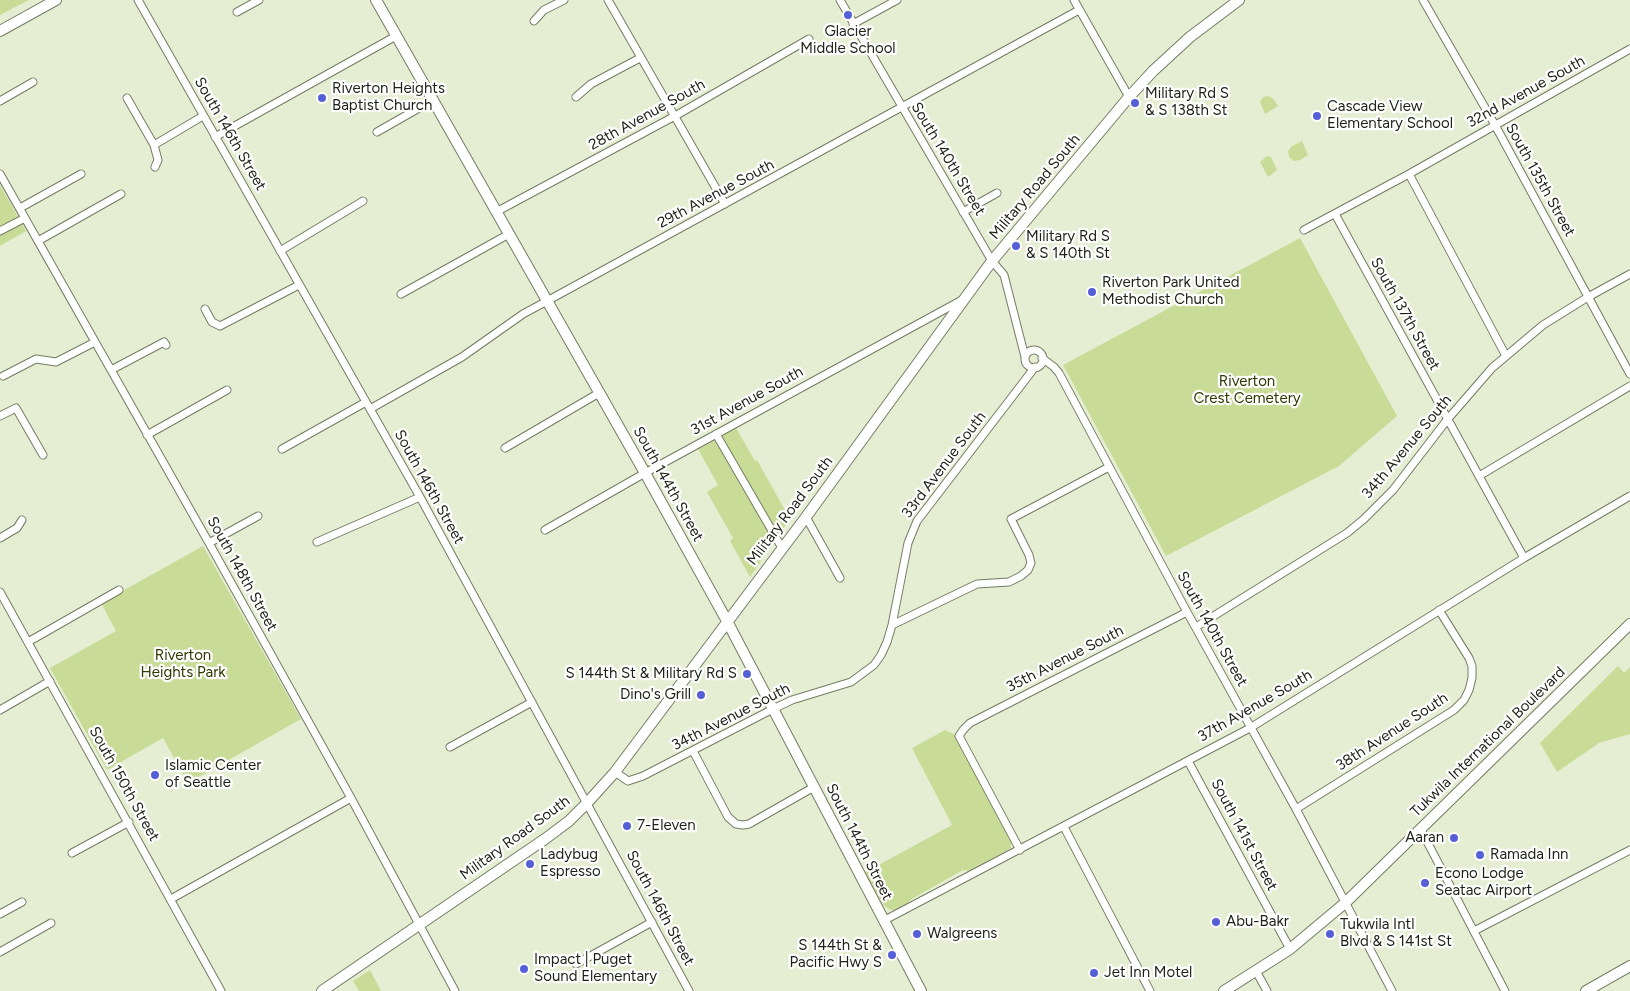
<!DOCTYPE html>
<style>
body{margin:0}
canvas{display:block;background:#e5eed2}
</style>
<canvas width="1630" height="991"></canvas>
<script>
const context = document.querySelector('canvas').getContext('2d');
context.lineJoin = 'round';
function paint(path, color) { context.fillStyle = color; context.fill(path, 'evenodd'); }
const toPath = rows => new Path2D(rows.map(r => 'M' + r).join(''));
function stroke(path, color, width, dash) { context.strokeStyle = color; context.lineWidth = width; context.lineCap = dash ? 'butt' : 'round'; context.setLineDash(dash || []); context.stroke(path); }
function label(font, color, halo, rows, align = 'center') {
  context.font = font + ' Figtree,sans-serif'; context.lineWidth = 4.5; context.setLineDash([]); context.textBaseline = 'middle'; context.strokeStyle = halo; context.fillStyle = color; for (const [text, x, y, turn = 0] of rows) {
    context.save(); context.translate(x, y); context.rotate((+turn || 0) * Math.PI / 180); context.textAlign = isNaN(turn) ? turn : align; if (halo) context.strokeText(text, 0, 0); context.fillText(text, 0, 0); context.restore();
  }
}
const green = toPath([
 [0,0,29,0,0,15],
 [1269,96,1274,100,1278,106,1265,114,1260,102,1263,97],
 [1302,141,1308,155,1300,160,1294,161,1289,157,1288,151,1292,146],
 [1267,156,1271,157,1277,170,1268,177,1260,162],
 [0,185,26,231,0,246],
 [1300,238,1397,416,1339,466,1166,556,1063,365],
 [736,428,755,461,757,460,790,519,750,577,730,541,733,538,707,492,718,485,698,449],
 [203,546,301,719,188,783,163,738,107,770,50,668,116,631,101,603],
 [1618,666,1624,673,1630,667,1630,734,1599,743,1557,772,1540,743],
 [945,730,954,734,1011,842,1011,848,971,871,963,870,910,900,908,904,896,910,891,910,884,906,864,873,952,825,912,748],
 [370,970,381,991,359,991,353,981]
]);
const street = toPath([
 [138,0,420,497,689,991],
 [608,0,725,204],
 [840,0,992,261,1004,275,1025,357],
 [1074,0,1129,97],
 [1423,0,1495,125,1630,374],
 [237,12,259,0],
 [534,21,544,10,564,0],
 [853,24,897,0],
 [576,97,591,84,640,58],
 [127,98,154,145],
 [0,101,33,82],
 [377,132,433,100],
 [215,137,396,36],
 [155,167,158,160,154,145,203,116],
 [0,174,209,543,351,798,455,991],
 [1409,174,1506,356],
 [20,208,81,174],
 [496,212,675,116,809,39],
 [963,212,997,193],
 [1335,214,1524,558],
 [1304,230,1409,174,1630,49],
 [0,231,25,218],
 [38,241,121,194],
 [280,251,363,201],
 [401,294,509,234],
 [205,309,212,322,220,326,299,285],
 '1025 359a9 9 0 1 1 18 0a9 9 0 1 1-18 0Z',
 [1042,358,1054,367,1059,373,1187,612,1296,809,1392,991],
 [111,370,164,342,166,345],
 [3,376,36,359,56,362,95,342],
 [370,409,462,357,523,314,547,301,1079,10],
 [0,416,16,408,43,455],
 [716,434,782,548],
 [147,435,227,390],
 [505,448,599,393],
 [282,449,366,402],
 [1479,476,1630,386],
 [806,517,840,578],
 [545,530,645,473,962,300],
 [0,538,17,528,22,520],
 [317,542,420,497],
 [209,543,258,516],
 [0,592,221,991],
 [892,625,977,584,1009,582,1021,576,1028,570,1031,563,1029,555,1011,519,1109,467],
 [1196,627,1347,533,1364,519,1393,490,1447,420,1492,368,1543,325,1588,297,1630,274],
 [28,642,119,590],
 [0,710,50,681],
 [450,747,532,702],
 [693,751,728,817,736,824,743,825,749,824,814,787],
 [1188,761,1290,949],
 [615,772,628,781,643,776,773,709,792,700,851,682,874,665,881,655,887,642,892,625,908,543,917,521,1035,367],
 [1296,809,1454,710,1464,700,1469,690,1472,678,1472,666,1469,658,1439,610],
 [1064,827,1150,991],
 [1420,828,1505,991],
 [1020,850,959,736,963,730,970,723,1187,612],
 [72,853,129,822],
 [171,899,351,798],
 [0,914,22,902],
 [883,921,1250,728,1524,558,1630,496],
 [1474,931,1630,850],
 [0,952,51,923],
 [576,964,652,922],
 [1256,971,1267,991]
]);
const secondary = toPath([
 [376,0,645,473,727,621,921,991],
 [0,31,56,0],
 [322,991,545,839,569,821,587,803,615,772,806,517,992,261,1129,97,1153,71,1190,37,1239,0],
 [1586,991,1630,966]
]);
const primary = toPath([
 [1224,991,1290,949,1345,903,1630,624]
]);
const markers = [
 [848,15,5,"#555fd6"],
 [322,98,5,"#555fd6"],
 [1135,103,5,"#555fd6"],
 [1317,116,5,"#555fd6"],
 [1016,246,5,"#555fd6"],
 [1092,292,5,"#555fd6"],
 [747,674,5,"#555fd6"],
 [701,695,5,"#555fd6"],
 [155,775,5,"#555fd6"],
 [627,826,5,"#555fd6"],
 [1454,838,5,"#555fd6"],
 [1480,855,5,"#555fd6"],
 [530,864,5,"#555fd6"],
 [1425,883,5,"#555fd6"],
 [1216,922,5,"#555fd6"],
 [917,934,5,"#555fd6"],
 [1330,934,5,"#555fd6"],
 [892,955,5,"#555fd6"],
 [524,969,5,"#555fd6"],
 [1094,973,5,"#555fd6"]
];
const poiNames = [
 ["Glacier",848,32,"center"],
 ["Middle School",848,49,"center"],
 ["Riverton Heights",332,89],
 ["Baptist Church",332,106],
 ["Military Rd S",1145,94],
 ["& S 138th St",1145,111],
 ["Cascade View",1327,107],
 ["Elementary School",1327,124],
 ["Military Rd S",1026,237],
 ["& S 140th St",1026,254],
 ["Riverton Park United",1102,283],
 ["Methodist Church",1102,300],
 ["S 144th St & Military Rd S",737,674,"right"],
 ["Dino's Grill",691,695,"right"],
 ["Islamic Center",165,766],
 ["of Seattle",165,783],
 ["7-Eleven",637,826],
 ["Aaran",1444,838,"right"],
 ["Ladybug",540,855],
 ["Espresso",540,872],
 ["Ramada Inn",1490,855],
 ["Econo Lodge",1435,874],
 ["Seatac Airport",1435,891],
 ["Abu-Bakr",1226,922],
 ["Tukwila Intl",1340,925],
 ["Blvd & S 141st St",1340,942],
 ["Walgreens",927,934],
 ["S 144th St &",882,946,"right"],
 ["Pacific Hwy S",882,963,"right"],
 ["Impact | Puget",534,960],
 ["Sound Elementary",534,977],
 ["Jet Inn Motel",1104,973]
];
const streetNames = [
 ["32nd Avenue South",1526,92,-29],
 ["28th Avenue South",647,115,-29],
 ["South 146th Street",230,134,60],
 ["South 140th Street",948,159,59],
 ["South 135th Street",1540,180,61],
 ["Military Road South",1035,187,-50],
 ["29th Avenue South",716,194,-28],
 ["South 137th Street",1405,314,61],
 ["31st Avenue South",747,401,-29],
 ["34th Avenue South",1407,447,-50],
 ["33rd Avenue South",944,465,-53],
 ["South 144th Street",668,484,61],
 ["South 146th Street",429,487,61],
 ["Military Road South",790,511,-53],
 ["South 148th Street",242,574,61],
 ["South 140th Street",1212,629,61],
 ["35th Avenue South",1065,659,-27],
 ["37th Avenue South",1255,706,-30],
 ["34th Avenue South",731,717,-27],
 ["38th Avenue South",1392,732,-33],
 ["Tukwila International Boulevard",1488,742,-44],
 ["South 150th Street",124,784,61],
 ["South 141st Street",1244,835,62],
 ["Military Road South",515,838,-36],
 ["South 144th Street",859,842,63],
 ["South 146th Street",660,908,62]
];
const parkNames = [
 ["Riverton",1247,382],
 ["Crest Cemetery",1247,399],
 ["Riverton",183,656],
 ["Heights Park",183,673]
];
paint(green, '#c8dc98');
stroke(street, '#747c63', 9);
stroke(secondary, '#747c63', 12);
stroke(primary, '#747c63', 12);
stroke(street, '#fff', 7);
stroke(secondary, '#fff', 10);
stroke(primary, '#fff', 10);
for (const [x, y, r, color] of markers) { const dot = new Path2D(); dot.arc(x, y, r, 0, 2 * Math.PI); context.fillStyle = color; context.fill(dot); stroke(dot, '#fff', 2); }
label('15px', '#1e2117', '#fff', poiNames, 'left');
label('15px', '#1e2117', '#fff', streetNames);
label('15px', '#2f3a02', '#fff', parkNames);
</script>
